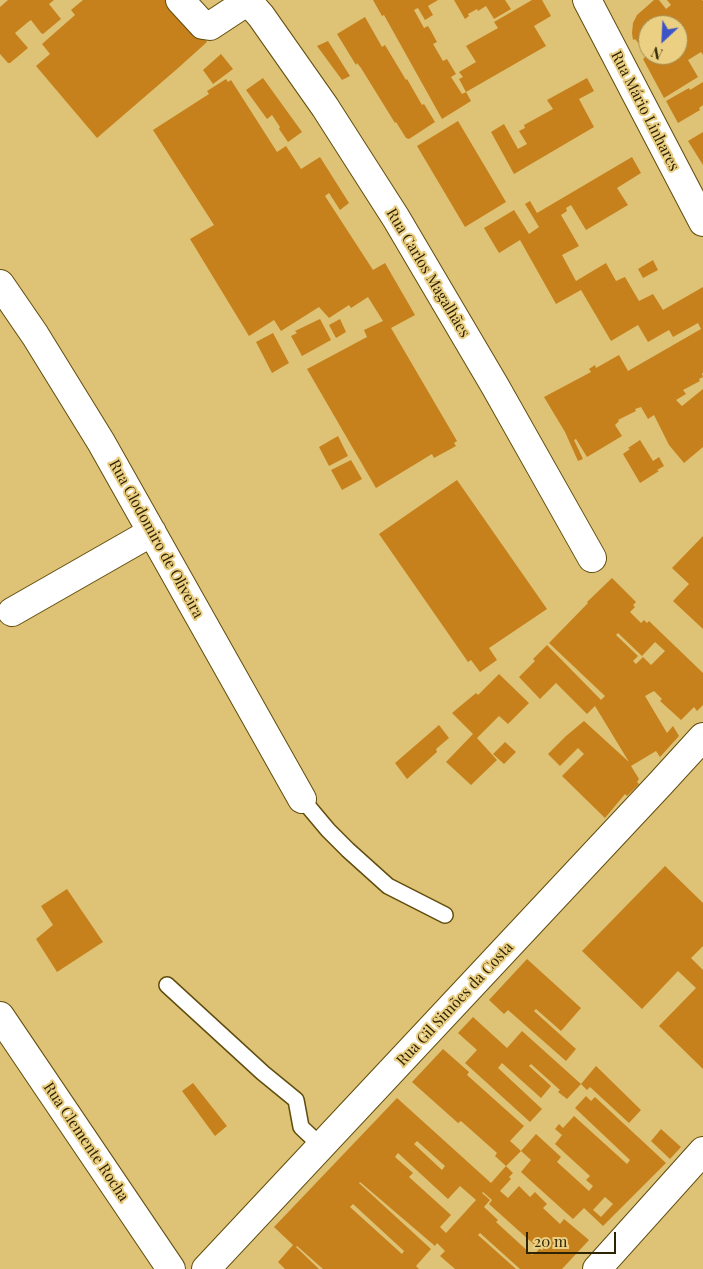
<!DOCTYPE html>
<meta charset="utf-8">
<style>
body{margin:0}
#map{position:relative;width:703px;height:1269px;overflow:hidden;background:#dec275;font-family:"Playfair Display",serif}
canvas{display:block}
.north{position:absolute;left:638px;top:15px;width:50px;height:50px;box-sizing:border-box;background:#ebcf82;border:1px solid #9f8a4f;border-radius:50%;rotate:205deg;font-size:14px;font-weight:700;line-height:20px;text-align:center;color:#2e2303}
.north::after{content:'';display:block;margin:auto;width:18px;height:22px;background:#3d54c7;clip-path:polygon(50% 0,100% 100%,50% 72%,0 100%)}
.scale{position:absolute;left:526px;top:1232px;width:90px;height:22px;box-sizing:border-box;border:2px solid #2e2303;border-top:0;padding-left:6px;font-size:15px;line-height:18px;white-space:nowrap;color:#2e2303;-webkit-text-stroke:4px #ebcf82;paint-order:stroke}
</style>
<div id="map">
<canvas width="703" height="1269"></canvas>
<div class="north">N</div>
<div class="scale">20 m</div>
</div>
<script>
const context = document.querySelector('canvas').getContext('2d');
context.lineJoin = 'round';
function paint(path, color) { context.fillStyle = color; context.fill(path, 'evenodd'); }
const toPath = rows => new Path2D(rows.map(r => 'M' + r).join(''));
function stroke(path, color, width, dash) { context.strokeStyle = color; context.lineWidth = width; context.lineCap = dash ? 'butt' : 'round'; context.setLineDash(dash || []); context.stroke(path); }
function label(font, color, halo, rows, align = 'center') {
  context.font = font + ' "Playfair Display",serif'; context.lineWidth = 4; context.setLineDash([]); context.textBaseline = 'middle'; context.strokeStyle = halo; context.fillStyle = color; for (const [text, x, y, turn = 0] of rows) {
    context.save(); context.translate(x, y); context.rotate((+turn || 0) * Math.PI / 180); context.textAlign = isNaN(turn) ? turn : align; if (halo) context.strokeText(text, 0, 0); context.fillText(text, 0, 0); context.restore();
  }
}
const building = toPath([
 [8,0,54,0,49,4,61,19,43,34,41,33,31,20,28,22,15,33,28,48,10,63,8,63,0,54,0,7],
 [83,0,172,0,207,42,177,69,97,138,36,66,50,54,42,44,75,15,71,10],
 [373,0,438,0,428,6,433,15,425,20,418,8,414,10,424,28,428,26,431,31,437,42,433,44,443,61,447,59,456,74,451,77,462,94,466,92,471,101,442,119,384,15,382,16],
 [454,0,505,0,511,9,494,19,486,6,478,11,477,9,468,14,469,16,465,19],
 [532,0,542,0,551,16,534,26,546,46,466,92,459,79,463,77,459,72,476,62,466,46,498,28,494,22],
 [654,0,659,0,666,9,671,5,667,0,702,0,703,1,703,55,701,52,688,60,698,77,664,98,643,59,648,55,678,55,678,25,648,25,648,54,635,39,633,40,632,33,633,23,637,15],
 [365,17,382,47,385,45,406,80,407,79,422,105,424,104,435,122,409,139,406,138,396,122,395,123,361,68,357,63,356,65,337,34],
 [328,41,350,76,342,80,317,46],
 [221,54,233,69,213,84,203,70],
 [263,78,302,132,288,142,279,129,280,127,272,115,267,119,246,90],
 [587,78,594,91,579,99,594,127,514,174,491,132,504,124,518,149,527,144,519,131,525,128,524,125,553,109,547,100],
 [226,79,228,82,231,80,277,152,286,146,301,169,320,157,349,203,340,210,329,193,325,196,373,270,385,263,415,315,391,328,457,441,454,443,456,446,434,458,432,454,376,488,307,369,367,337,364,330,383,321,368,297,351,308,349,305,329,318,319,307,281,331,274,320,249,336,190,239,214,225,153,130,209,94,207,91],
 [703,82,703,105,699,108,700,110,678,123,666,101,689,88,690,90],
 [458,121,506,202,465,227,417,146],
 [703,132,703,165,688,141],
 [632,157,641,173,617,188,628,205,586,230,571,205,566,208,567,211,561,215,579,246,562,255,576,281,606,263,616,281,625,277,639,301,653,294,663,310,703,287,703,373,702,373,703,377,699,379,700,381,683,390,686,394,676,400,682,406,703,389,703,447,684,463,669,445,654,415,648,419,641,407,635,409,636,411,618,420,619,421,615,425,622,436,587,457,576,439,574,440,583,459,578,461,565,432,544,397,591,372,589,369,595,365,596,368,619,355,628,371,701,329,698,323,673,337,669,330,648,342,638,325,611,341,581,290,556,304,520,240,499,253,484,228,514,210,529,234,539,227,525,204,530,201,537,213],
 [653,260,658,270,643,278,638,269],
 [320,319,331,340,302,356,291,336,297,333,295,331],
 [340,319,346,332,336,338,329,325],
 [273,333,289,363,272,373,256,342],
 [338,436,348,456,329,466,319,447],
 [640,440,653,461,659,457,664,466,657,470,659,471,640,483,623,454,630,449,628,448],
 [351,460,362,479,342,490,331,470],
 [457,480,547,609,489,648,497,660,480,672,471,660,468,662,379,534],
 [703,536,703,629,673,601,689,584,672,568],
 [612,578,636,602,633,605,635,607,630,612,641,623,644,620,647,623,649,621,703,673,703,705,697,711,694,707,681,720,660,701,662,699,654,691,645,696,667,733,673,726,679,736,660,757,656,751,631,766,639,779,637,782,639,784,627,796,625,794,605,818,562,776,584,754,578,748,560,766,548,754,566,736,584,721,629,762,595,706,587,714,556,683,540,699,519,677,535,661,533,659,547,645,601,700,605,696,549,643,588,603,587,602],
 [618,633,642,656,655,642,665,651,651,665,643,657,636,664,633,661,638,656,616,635],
 [499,674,529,703,508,724,499,716,477,738,497,760,471,785,446,762,473,734,452,713,476,693,478,695],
 [439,725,449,738,436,749,437,752,407,779,395,763],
 [505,742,516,752,504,764,493,754],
 [665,866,703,903,703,946,691,958,703,970,703,1069,659,1026,696,988,678,971,642,1009,582,951],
 [67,889,103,942,57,972,36,939,53,925,41,906],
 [527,959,581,1008,561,1031,536,1009,534,1011,576,1049,566,1061,508,1010,504,1014,489,1000],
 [473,1017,507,1048,522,1031,581,1084,567,1099,558,1092,560,1090,531,1064,529,1066,551,1086,541,1098,502,1063,498,1068,542,1109,530,1122,465,1063,477,1050,458,1033],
 [443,1049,469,1072,467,1075,524,1126,510,1141,521,1151,506,1166,495,1156,497,1153,461,1121,458,1123,412,1082],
 [596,1066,641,1110,629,1123,590,1087,587,1090,581,1084],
 [193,1083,227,1126,215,1136,182,1091],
 [586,1096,591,1101,595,1097,666,1163,603,1226,584,1208,573,1219,521,1172,531,1160,521,1151,536,1134,561,1157,557,1162,589,1191,593,1186,586,1180,590,1176,555,1144,562,1135,555,1129,559,1124,563,1128,574,1116,627,1164,630,1160,575,1108],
 [605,1197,613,1204,601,1217,593,1210],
 [397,1098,491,1183,506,1166,513,1173,509,1177,511,1179,500,1191,508,1198,519,1186,530,1197,535,1192,547,1204,543,1208,560,1224,564,1219,589,1240,562,1269,520,1269,480,1233,478,1235,516,1269,455,1269,440,1256,445,1251,437,1243,435,1246,360,1182,359,1183,431,1249,416,1266,419,1269,323,1269,297,1246,296,1247,319,1269,285,1269,278,1262,293,1245,274,1227],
 [417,1141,445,1166,442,1170,414,1144],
 [398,1153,448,1199,460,1186,476,1200,446,1233,440,1227,451,1215,409,1177,413,1173,395,1157],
 [483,1192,492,1200,489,1204,539,1249,535,1254,534,1253,532,1255,496,1222,498,1220,484,1207,490,1200,482,1193],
 [353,1204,404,1251,402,1254,350,1207],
 [661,1129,681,1147,670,1159,651,1141]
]);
const service = toPath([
 [302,799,328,830,348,850,388,886,445,915],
 [167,985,263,1073,296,1100,301,1127,321,1146]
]);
const minor = toPath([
 [180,0,203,25,210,26,248,1],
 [247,0,261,16,325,107,396,218,495,386,592,558],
 [587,0,703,222],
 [0,284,35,335,101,442,302,799],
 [12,612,152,532],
 [206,1269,660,784,703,737],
 [597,1269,703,1151]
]);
const tertiary = toPath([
 [0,1016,171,1269]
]);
const streetNames = [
 ["Rua Mário Linhares",645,111,63],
 ["Rua Carlos Magalhães",428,273,59],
 ["Rua Clodomiro de Oliveira",156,539,61],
 ["Rua Gil Simões da Costa",455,1004,-47],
 ["Rua Clemente Rocha",86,1142,56]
];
paint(building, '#c6811d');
stroke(service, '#614d0e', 18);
stroke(minor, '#614d0e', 30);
stroke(tertiary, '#614d0e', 30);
stroke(service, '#fff', 15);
stroke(minor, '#fff', 28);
stroke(tertiary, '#fff', 28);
label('15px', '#2e2303', '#ebcf82', streetNames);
</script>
